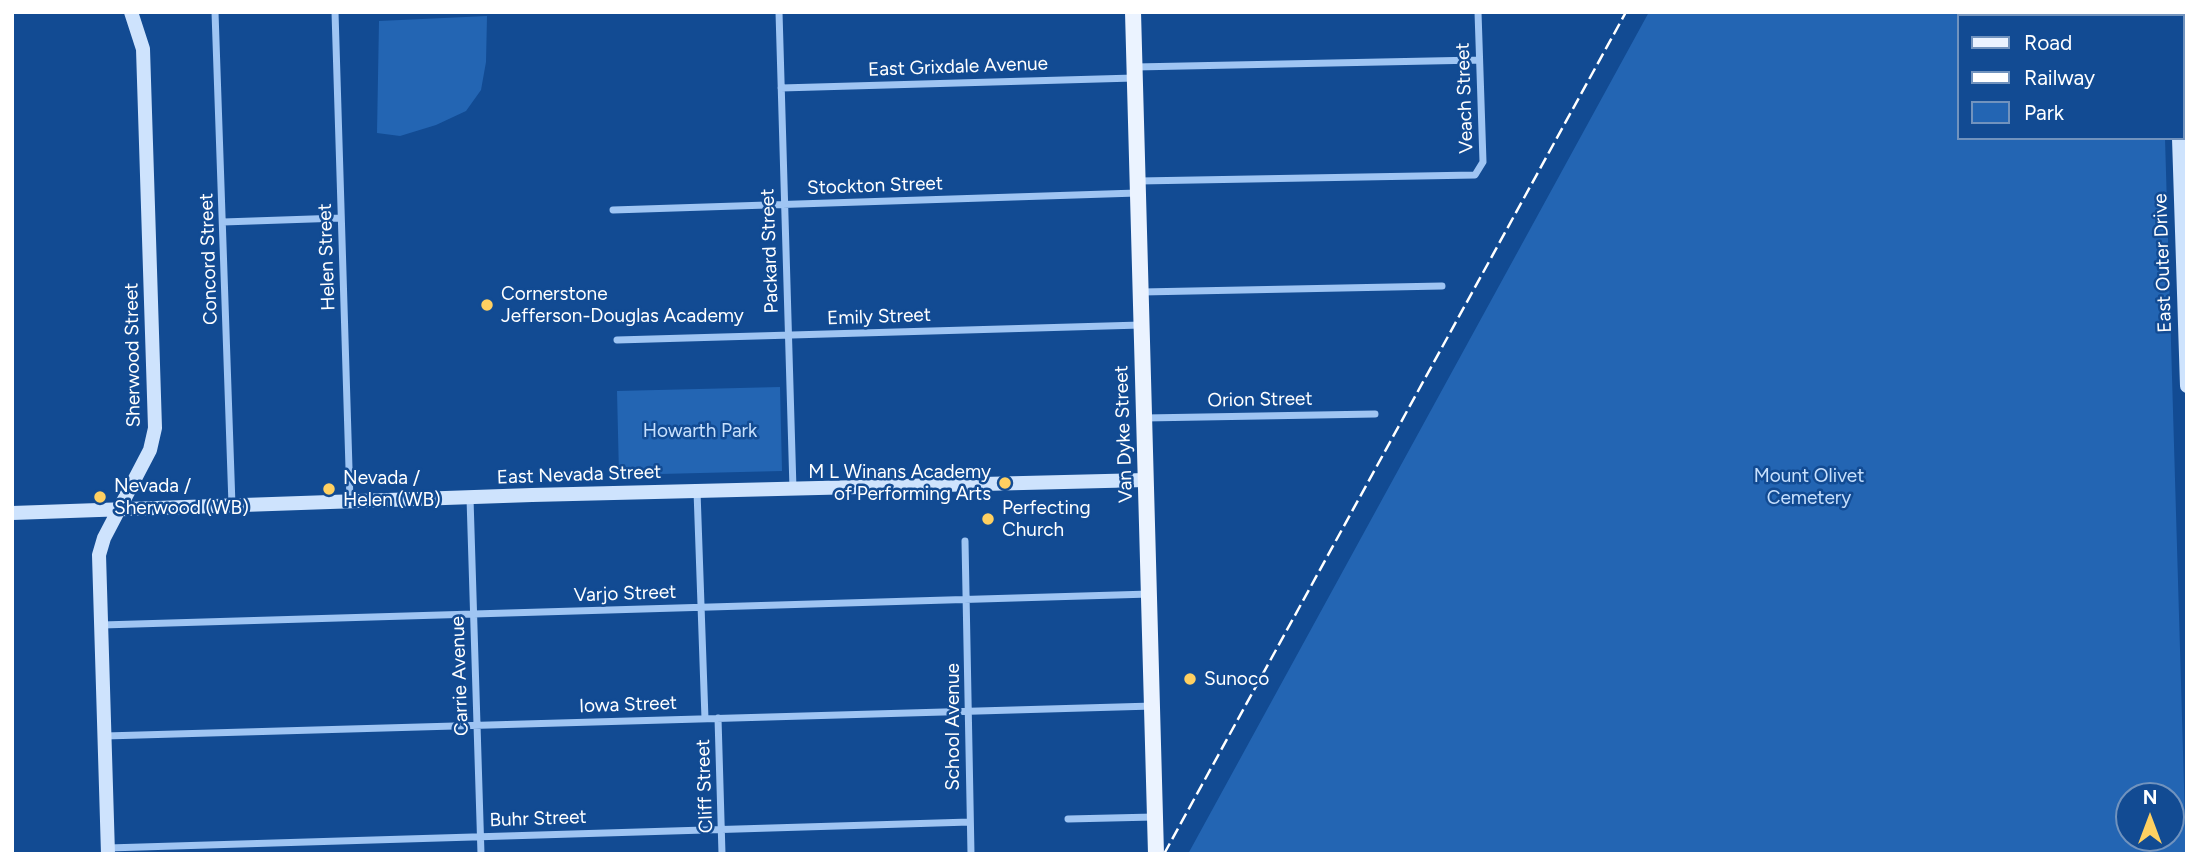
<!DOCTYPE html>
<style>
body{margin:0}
#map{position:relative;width:2199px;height:866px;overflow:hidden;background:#124b93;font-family:Figtree,sans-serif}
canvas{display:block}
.frame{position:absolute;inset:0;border:14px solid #fff;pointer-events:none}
.legend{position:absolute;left:1957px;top:14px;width:228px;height:126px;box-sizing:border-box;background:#124b93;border:2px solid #7193be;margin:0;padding:9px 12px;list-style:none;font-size:21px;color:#fff}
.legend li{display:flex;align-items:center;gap:14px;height:35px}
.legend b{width:35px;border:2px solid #7193be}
.north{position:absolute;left:2115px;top:782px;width:70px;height:70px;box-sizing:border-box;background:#124b93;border:2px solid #7193be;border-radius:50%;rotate:0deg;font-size:19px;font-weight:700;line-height:28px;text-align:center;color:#fff}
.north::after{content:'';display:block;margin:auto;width:24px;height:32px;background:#ffd061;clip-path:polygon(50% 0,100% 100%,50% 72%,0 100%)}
</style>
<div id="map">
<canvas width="2199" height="866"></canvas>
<div class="frame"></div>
<ul class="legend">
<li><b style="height:9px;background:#ebf3ff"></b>Road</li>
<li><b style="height:9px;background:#fff"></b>Railway</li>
<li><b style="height:19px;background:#2365b3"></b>Park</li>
</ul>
<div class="north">N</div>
</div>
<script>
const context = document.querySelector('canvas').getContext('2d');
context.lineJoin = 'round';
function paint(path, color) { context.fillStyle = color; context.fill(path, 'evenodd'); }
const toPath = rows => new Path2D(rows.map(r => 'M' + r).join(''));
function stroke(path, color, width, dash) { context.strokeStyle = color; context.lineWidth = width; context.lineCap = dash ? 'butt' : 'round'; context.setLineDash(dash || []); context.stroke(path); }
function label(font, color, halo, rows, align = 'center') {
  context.font = font + ' Figtree,sans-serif'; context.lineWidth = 5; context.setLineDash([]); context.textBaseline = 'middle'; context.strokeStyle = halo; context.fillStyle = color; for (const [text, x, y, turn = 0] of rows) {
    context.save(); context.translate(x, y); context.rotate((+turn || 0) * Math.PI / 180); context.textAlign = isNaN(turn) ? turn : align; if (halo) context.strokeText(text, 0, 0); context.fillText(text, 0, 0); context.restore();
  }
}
const green = toPath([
 [1649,12,2160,12,2161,16,1959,16,1959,138,2165,138,2186,854,1188,854],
 [2171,796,2171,838,2129,838,2129,796],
 [487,16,486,62,481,90,466,111,436,125,400,136,377,133,379,21],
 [780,387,782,471,619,475,617,391]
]);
const street = toPath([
 [215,12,232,505],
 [335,12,350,501],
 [779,12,793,489],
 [1135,67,1479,60],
 [781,88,1134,78],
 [1139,181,1475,175,1483,162,1478,12],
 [613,210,1137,193],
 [223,222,341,218],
 [1142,292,1442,286],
 [617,340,1141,325],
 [1145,418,1375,414],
 [697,491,705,719],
 [470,498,481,854],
 [965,541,971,854],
 [102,625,1150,594],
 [718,718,722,854],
 [105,736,1153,706],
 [1068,819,1154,817],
 [108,848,970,822]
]);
const secondary = toPath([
 [2175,12,2175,16],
 [2179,138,2187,386],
 [12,513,532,495,1146,480],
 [108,854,99,555,104,538,150,450,155,428,143,49,131,12]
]);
const primary = toPath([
 [1133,12,1156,854]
]);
const rail = toPath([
 [1164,854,1626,12]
]);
const markers = [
 [487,305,7,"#ffd061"],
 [1005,483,7,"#ffd061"],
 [329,489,7,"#ffd061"],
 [100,497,7,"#ffd061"],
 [988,519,7,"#ffd061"],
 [1190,679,7,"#ffd061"]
];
const streetNames = [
 ["East Grixdale Avenue",958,67,-2],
 ["Veach Street",1465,98,-92],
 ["Stockton Street",875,186,-2],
 ["Packard Street",770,251,-92],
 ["Helen Street",327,257,-92],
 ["Concord Street",209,259,-92],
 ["East Outer Drive",2163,263,-92],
 ["Emily Street",879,317,-2],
 ["Sherwood Street",133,355,-91],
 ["Orion Street",1260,400,-1],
 ["Van Dyke Street",1124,434,-92],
 ["East Nevada Street",579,475,-2],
 ["Varjo Street",625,594,-2],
 ["Carrie Avenue",460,676,-92],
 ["Iowa Street",628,705,-2],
 ["School Avenue",953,727,-90],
 ["Cliff Street",705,786,-92],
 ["Buhr Street",538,819,-2]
];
const poiNames = [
 ["Cornerstone",501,294],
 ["Jefferson-Douglas Academy",501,316],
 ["M L Winans Academy",991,472,"right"],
 ["of Performing Arts",991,494,"right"],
 ["Nevada /",343,478],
 ["Helen (WB)",343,500],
 ["Nevada /",114,486],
 ["Sherwood (WB)",114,508],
 ["Perfecting",1002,508],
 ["Church",1002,530],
 ["Sunoco",1204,679]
];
const parkNames = [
 ["Howarth Park",700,431],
 ["Mount Olivet",1809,476],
 ["Cemetery",1809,498]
];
paint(green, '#2365b3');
stroke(street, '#9fc5f3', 7);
stroke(secondary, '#cee3fd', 14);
stroke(primary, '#ebf3ff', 16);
stroke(rail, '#fff', 2.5, [12, 5]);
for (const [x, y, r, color] of markers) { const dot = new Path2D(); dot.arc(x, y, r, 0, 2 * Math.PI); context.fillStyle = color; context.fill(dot); stroke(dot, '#124b93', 2.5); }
label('19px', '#fff', '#124b93', streetNames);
label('19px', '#fff', '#124b93', poiNames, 'left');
label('19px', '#c7e0fd', '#124b93', parkNames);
</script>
